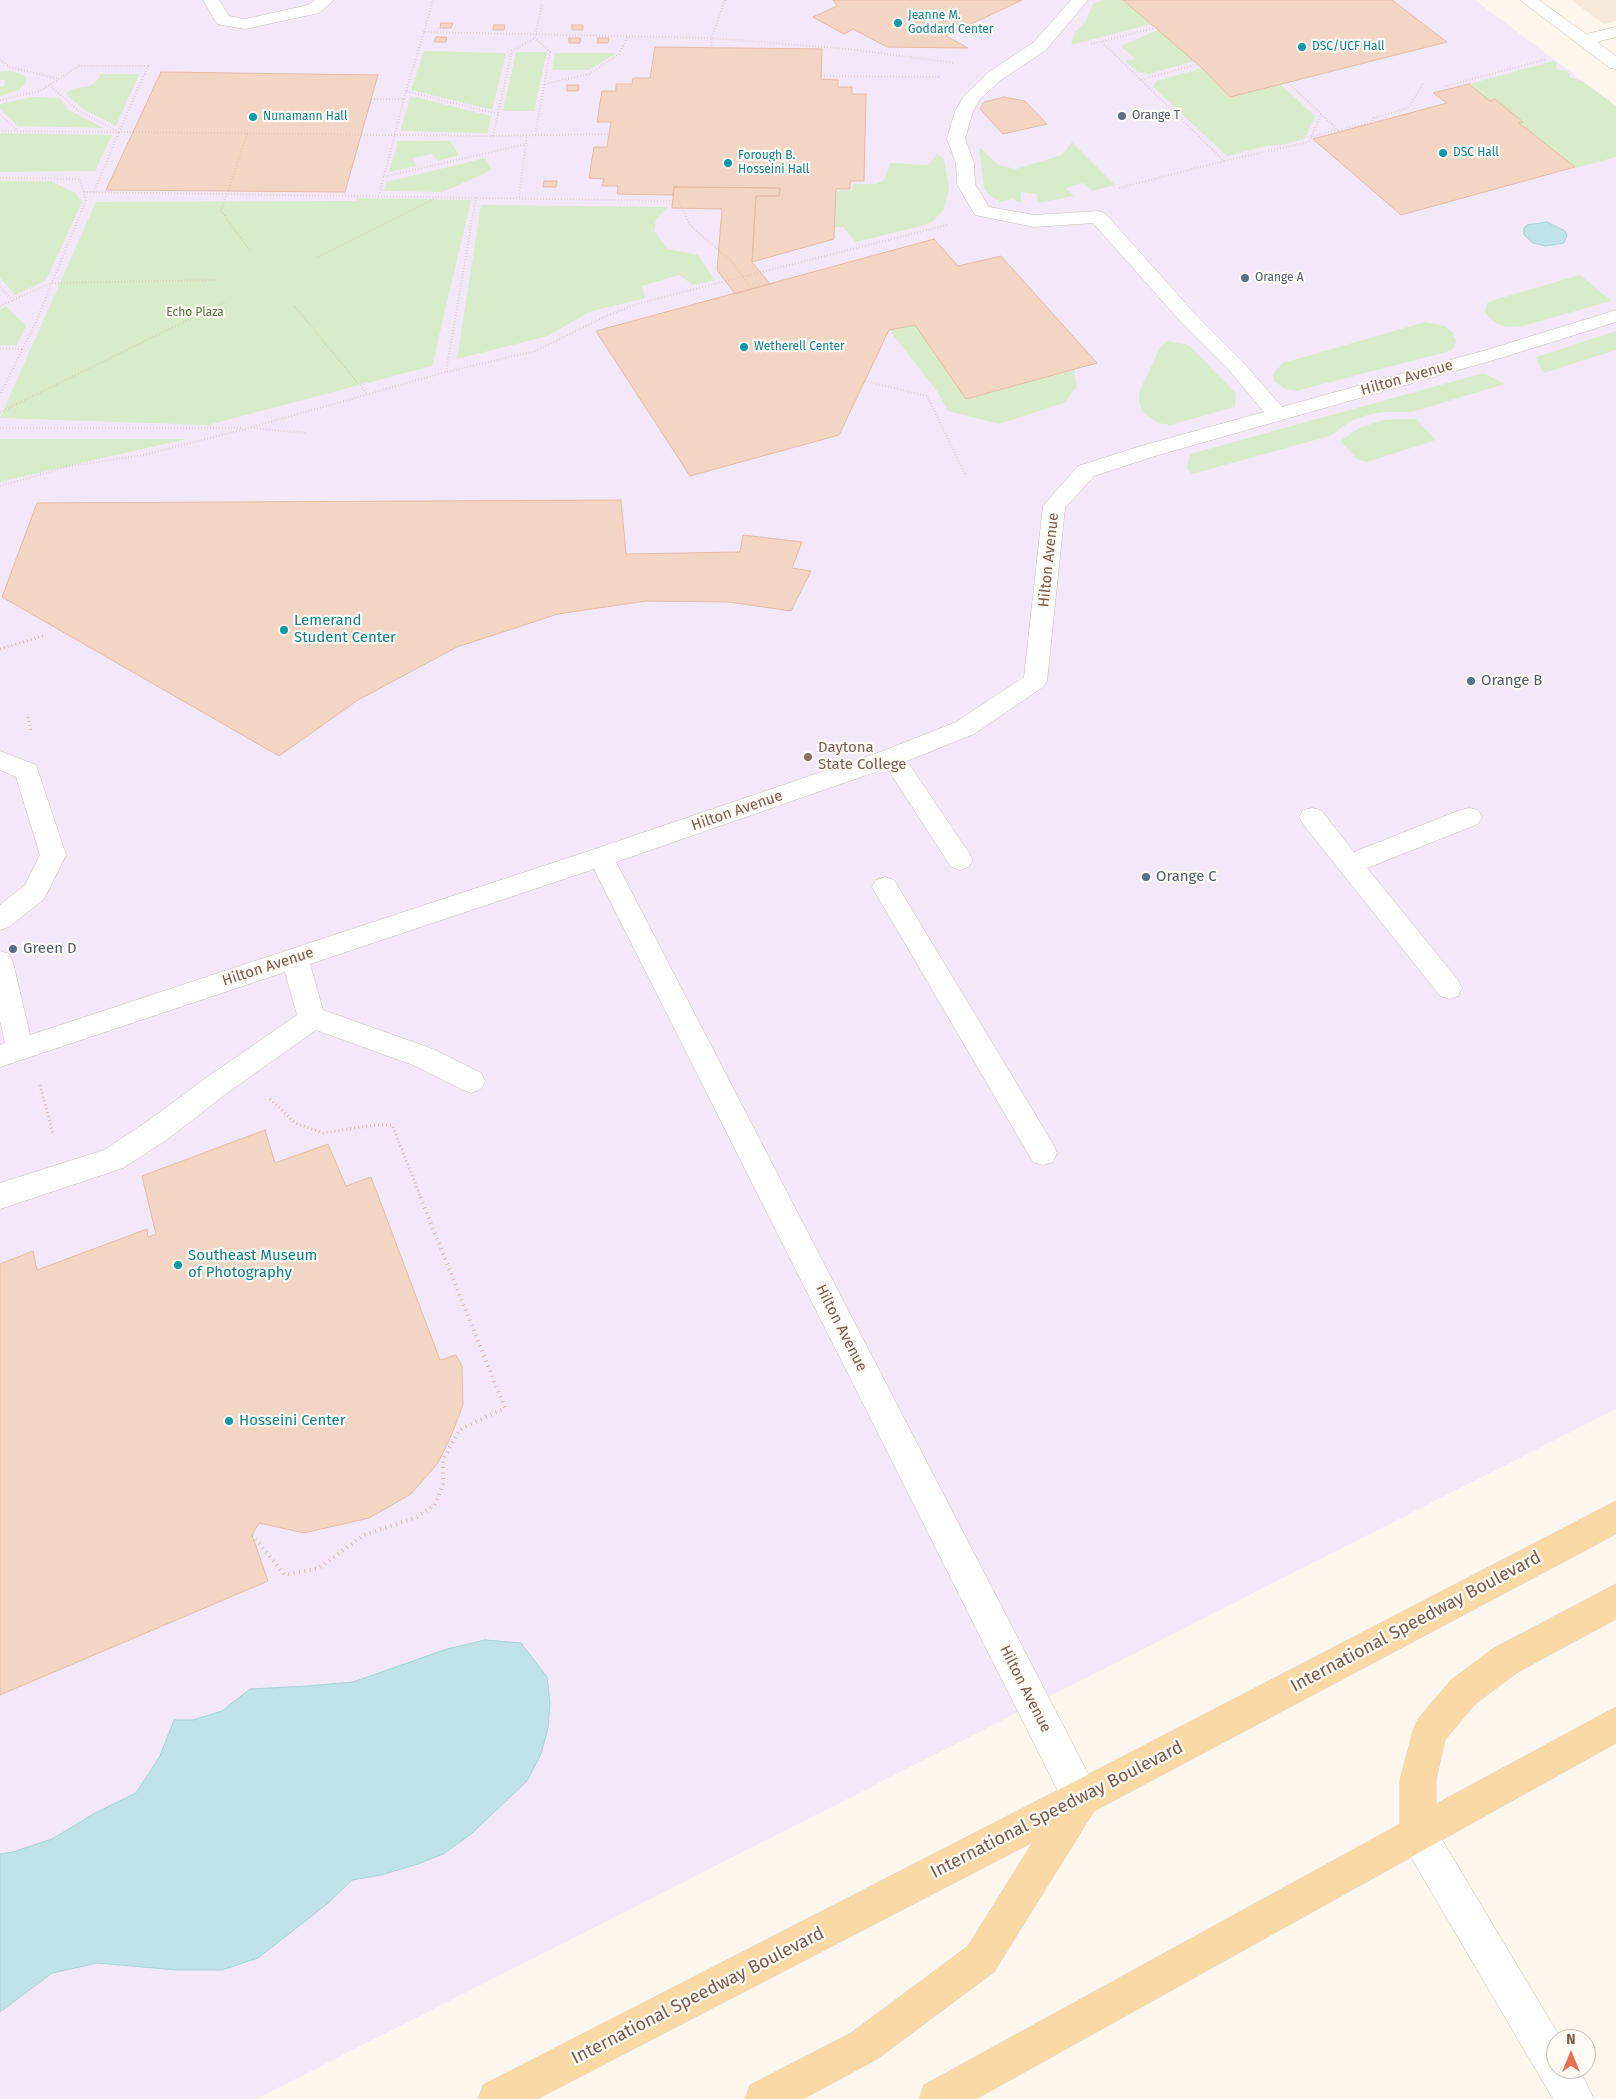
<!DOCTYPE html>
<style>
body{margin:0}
#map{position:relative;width:1616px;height:2099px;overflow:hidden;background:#fdf6ec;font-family:"Fira Sans",sans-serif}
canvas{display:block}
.north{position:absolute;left:1546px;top:2029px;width:50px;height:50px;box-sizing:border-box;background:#fffaf3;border:1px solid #cabbb1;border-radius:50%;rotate:0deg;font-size:14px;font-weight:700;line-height:20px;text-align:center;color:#7a5c4d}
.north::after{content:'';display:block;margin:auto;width:18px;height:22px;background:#e76f51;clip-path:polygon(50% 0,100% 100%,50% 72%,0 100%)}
</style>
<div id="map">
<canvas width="1616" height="2099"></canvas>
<div class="north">N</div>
</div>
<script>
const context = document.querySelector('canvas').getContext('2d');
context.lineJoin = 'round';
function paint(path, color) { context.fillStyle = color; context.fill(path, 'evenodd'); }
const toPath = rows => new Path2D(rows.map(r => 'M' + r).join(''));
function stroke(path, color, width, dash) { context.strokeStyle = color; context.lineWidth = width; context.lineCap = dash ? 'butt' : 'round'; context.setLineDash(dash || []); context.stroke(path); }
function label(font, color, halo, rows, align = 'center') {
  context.font = font + ' "Fira Sans",sans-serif'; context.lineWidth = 4.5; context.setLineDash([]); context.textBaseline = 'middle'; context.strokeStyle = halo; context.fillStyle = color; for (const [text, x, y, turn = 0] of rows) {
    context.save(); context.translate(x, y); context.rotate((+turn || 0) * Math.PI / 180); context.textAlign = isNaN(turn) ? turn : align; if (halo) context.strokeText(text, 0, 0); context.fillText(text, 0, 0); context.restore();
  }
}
const residential = toPath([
 [1571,0,1616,0,1616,21,1604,24]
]);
const education = toPath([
 [0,0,1475,0,1616,106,1616,1409,256,2099,0,2099]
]);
const green = toPath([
 [1104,0,1123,0,1151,24,1071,45,1075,32,1085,23,1093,4],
 [1158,30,1194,61,1149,74,1138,72,1125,61,1135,59,1121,46],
 [424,51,506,53,492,110,411,90],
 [516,52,547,52,534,111,503,111],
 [555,53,616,53,589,70,552,70],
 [1554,61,1557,63,1556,67,1557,69,1567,71,1570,77,1582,81,1616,106,1616,157,1576,168,1519,123,1523,122,1495,99,1490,101,1469,84],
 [1202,68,1280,84,1315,116,1305,139,1286,144,1266,146,1227,156,1153,87,1157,81],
 [10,71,23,75,26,78,26,83,19,90,0,96,0,87,3,87,6,80,0,80,0,72],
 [101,74,139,74,116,126,85,110,66,94,72,89,89,86,95,83],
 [411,96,491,116,488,133,400,131],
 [33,97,59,98,69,110,104,128,18,126,0,109,0,104],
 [0,133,112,135,95,171,0,172],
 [398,141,450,141,459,155,438,161,432,154,412,158,417,166,389,172],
 [1072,142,1115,185,1092,191,1083,183,1066,188,1074,196,1038,203,1037,194,1021,192,1021,203,1012,199,1000,202,988,194,984,188,979,147,998,165,1016,169,1062,155],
 [937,154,944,159,949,189,944,209,933,221,925,225,856,242,843,227,835,227,837,191,852,190,853,184,876,184,884,180,890,163,928,165],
 [485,158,492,170,443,192,384,191,386,182],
 [0,181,50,181,74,192,82,202,46,280,15,295,0,278],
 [356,198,471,200,432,366,208,425,0,418,96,202,356,201],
 [481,205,668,207,656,219,654,231,668,249,698,255,715,280,693,285,679,275,642,286,645,298,589,312,548,336,457,359],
 [1580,275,1611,301,1523,326,1507,327,1498,324,1490,319,1485,311,1487,303,1494,300],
 [6,306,26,326,17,345,0,345,0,309],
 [1425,322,1445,326,1453,333,1456,341,1454,347,1450,351,1296,391,1285,389,1274,381,1273,374,1283,363],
 [915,325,966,399,1074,370,1077,387,1064,403,999,424,948,411,937,391,889,330],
 [1616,331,1616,350,1544,373,1541,369,1536,357],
 [1168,341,1185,344,1191,347,1236,394,1235,407,1171,425,1158,423,1142,411,1139,400,1139,392,1161,346],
 [1480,374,1485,374,1505,384,1412,412,1382,412,1364,416,1349,422,1330,436,1192,474,1187,468,1190,454],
 [1398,419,1416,419,1435,439,1433,441,1367,462,1358,460,1340,441,1359,428,1384,420],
 [0,439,186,439,0,482]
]);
const water = toPath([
 [1547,222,1565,231,1567,235,1564,243,1546,246,1533,243,1524,235,1524,228,1527,225,1547,222],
 [485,1640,521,1643,547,1677,550,1703,548,1728,541,1754,527,1781,471,1834,443,1854,418,1864,381,1875,352,1880,327,1904,258,1958,222,1970,177,1970,98,1963,52,1973,0,2012,0,1854,13,1852,52,1839,95,1813,136,1793,160,1756,174,1720,193,1720,222,1711,250,1689,307,1686,353,1682,447,1649,485,1640]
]);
const building = toPath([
 [833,0,1022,0,946,36,968,48,887,47,853,29,844,34,813,17,837,6,833,0],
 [1123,0,1392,0,1447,42,1230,97,1202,68,1123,0],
 [441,23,453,23,451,28,440,28,441,23],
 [494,25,505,25,504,30,493,30,494,25],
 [572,25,583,25,583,30,572,30,572,25],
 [436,37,447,37,446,42,434,42,436,37],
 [569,38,581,38,580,43,569,43,569,38],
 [598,38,609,38,608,43,597,43,598,38],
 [655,47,822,49,821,79,838,80,838,87,852,87,852,94,866,94,864,181,850,181,850,189,836,189,834,239,752,262,756,196,779,196,780,188,674,187,673,195,617,194,618,186,602,186,604,179,589,178,594,147,607,147,611,122,597,122,602,91,616,91,616,84,632,84,633,78,650,78,655,47],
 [161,72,378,75,345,192,106,190,161,72],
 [1469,84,1490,101,1495,99,1523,122,1519,123,1575,167,1401,215,1313,139,1447,103,1433,93,1469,84],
 [567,85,579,85,578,91,567,91,567,85],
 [1004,97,1025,101,1047,124,1003,134,980,109,984,102,1004,97],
 [544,181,557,181,556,187,543,187,544,181],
 [674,187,780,188,779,196,756,196,752,262,770,284,735,294,717,270,722,209,672,208,674,187],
 [934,239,958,266,1001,256,1097,363,966,399,915,325,889,330,839,435,690,476,596,331,934,239],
 [621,500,626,554,740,552,743,535,802,542,792,568,811,571,791,611,729,602,646,601,558,614,457,647,358,700,279,756,2,597,37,503,621,500],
 [265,1130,275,1163,328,1144,346,1186,371,1177,440,1360,456,1355,462,1366,463,1405,451,1436,438,1463,411,1494,369,1518,304,1533,259,1523,252,1535,268,1581,0,1695,0,1264,33,1251,37,1270,147,1229,148,1237,156,1234,142,1176,265,1130]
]);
const pathFar2 = toPath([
 [725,0,712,38,849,49,955,63],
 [424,32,433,0],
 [1102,42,1224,161,1309,142,1321,114,1287,82],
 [1091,44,1155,28],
 [0,60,10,67,59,79],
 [821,76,940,77],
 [1141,80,1198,64],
 [545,84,589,74,619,54,628,36],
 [49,85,79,111,119,132,483,136,610,134],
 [1446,86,1547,59],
 [406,91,424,32,712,38,711,48],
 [371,99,404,99,379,195],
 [404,99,406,91,498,114],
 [0,100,40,91,79,66,148,66,119,132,0,131],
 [0,115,18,131],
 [1338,130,1370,123,1374,118,1408,108,1423,84],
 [247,134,221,211,251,252],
 [535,135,550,52,535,38,542,3],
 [493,136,512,51,535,38],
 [1311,137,1338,130,1321,114],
 [383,177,526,144],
 [0,178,80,179,86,200,36,322,0,395],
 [1119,188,1224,161],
 [84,192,679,201,690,225,731,261,752,289],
 [94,192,119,132],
 [519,197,527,135],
 [318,257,438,197],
 [0,287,13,301],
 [0,306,51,283,216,280],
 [295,307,367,394],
 [0,349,22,349],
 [446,372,476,197],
 [865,381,927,396,965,474],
 [0,412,225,302],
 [0,428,242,428],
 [251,428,306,433],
 [0,486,70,466,143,455,249,428,446,372,535,351,606,316,640,303,947,225]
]);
const pathFar1 = toPath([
 [0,649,46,635],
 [28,717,31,731],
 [40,1085,53,1134],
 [270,1099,295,1123,323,1133,375,1125,392,1125,420,1195]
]);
const path = toPath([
 [252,1535,285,1575,319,1568,364,1535,417,1517,435,1505,443,1484,443,1460,459,1430,505,1408,419,1194]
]);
const minor = toPath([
 [203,0,219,0,229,16,245,19,308,5,315,0,334,0,319,13,245,29,217,24,203,0],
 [1071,0,1088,0,1046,50,1001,80,980,99,973,111,965,139,974,163,975,184,989,207,1034,215,1098,211,1105,213,1195,314,1242,361,1282,407,1490,349,1616,310,1616,322,1504,357,1155,456,1094,476,1065,508,1047,681,1043,687,974,734,907,761,969,853,973,860,969,867,960,870,951,867,887,768,616,862,1094,1785,1099,1798,1094,1811,1081,1816,1068,1811,594,869,310,964,323,1010,433,1049,481,1073,485,1081,481,1089,471,1093,461,1089,413,1065,316,1030,223,1096,168,1139,123,1168,0,1209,0,1183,104,1150,148,1121,203,1080,297,1015,285,972,0,1067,0,1045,5,1043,0,1021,0,951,9,954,13,962,30,1035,592,850,883,751,956,722,1024,677,1043,506,1078,466,1141,446,1264,412,1228,369,1181,322,1093,223,1034,227,975,215,957,184,956,163,947,139,955,111,964,96,989,72,1034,42,1071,0],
 [1520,0,1539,0,1586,34,1616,27,1616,37,1597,42,1616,56,1616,69,1610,68,1520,0],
 [0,751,36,765,66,855,44,899,9,927,0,930,0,905,25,885,40,855,16,777,0,770,0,751],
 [1312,808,1321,810,1354,852,1460,810,1469,808,1478,810,1482,817,1478,824,1367,868,1458,980,1462,988,1458,996,1449,999,1440,996,1303,824,1299,817,1303,810,1312,808],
 [885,877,894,880,1053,1144,1057,1153,1053,1162,1043,1165,1033,1162,872,887,876,880,885,877],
 [1418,1816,1431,1821,1561,2039,1556,2039,1556,2069,1579,2069,1594,2099,1553,2099,1405,1847,1400,1834,1405,1821,1418,1816]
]);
const major = toPath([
 [1616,1501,1616,1534,1094,1811,994,1972,877,2059,803,2099,745,2099,750,2085,851,2033,968,1946,1033,1842,537,2099,478,2099,483,2085,1068,1785,1616,1501],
 [1616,1584,1616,1619,1518,1672,1475,1704,1445,1740,1436,1780,1436,1804,1616,1707,1616,1743,976,2099,919,2099,924,2085,1400,1824,1400,1780,1413,1731,1418,1719,1451,1680,1494,1648,1616,1584]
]);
const markers = [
 [898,23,5,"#0f9aa8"],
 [1302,47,5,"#0f9aa8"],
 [1122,116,5,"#5c6f8a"],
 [253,117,5,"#0f9aa8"],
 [1443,153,5,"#0f9aa8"],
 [728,163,5,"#0f9aa8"],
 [1245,278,5,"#5c6f8a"],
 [744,347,5,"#0f9aa8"],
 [284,630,5,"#0f9aa8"],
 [1471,681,5,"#5c6f8a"],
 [808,757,5,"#8d6e63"],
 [1146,877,5,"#5c6f8a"],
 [13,949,5,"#5c6f8a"],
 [178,1265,5,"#0f9aa8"],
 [229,1421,5,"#0f9aa8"]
];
const farCulturenames = [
 ["Jeanne M.",908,16],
 ["Goddard Center",908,30],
 ["DSC/UCF Hall",1312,47],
 ["Nunamann Hall",263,117],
 ["DSC Hall",1453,153],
 ["Forough B.",738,156],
 ["Hosseini Hall",738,170],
 ["Wetherell Center",754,347]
];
const farServicenames = [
 ["Orange T",1132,116],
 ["Orange A",1255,278]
];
const farParknames = [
 ["Echo Plaza",195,313]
];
const streetNames = [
 ["Hilton Avenue",1407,378,-16],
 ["Hilton Avenue",1049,560,-84],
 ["Hilton Avenue",737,811,-19],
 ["Hilton Avenue",268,967,-18],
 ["Hilton Avenue",841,1328,63],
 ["Hilton Avenue",1025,1689,63]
];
const cultureNames = [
 ["Lemerand",294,621],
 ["Student Center",294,638],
 ["Southeast Museum",188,1256],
 ["of Photography",188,1273],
 ["Hosseini Center",239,1421]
];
const serviceNames = [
 ["Orange B",1481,681],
 ["Orange C",1156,877],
 ["Green D",23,949]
];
const educationNames = [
 ["Daytona",818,748],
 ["State College",818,765]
];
const nearStreetnames = [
 ["International Speedway Boulevard",1416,1622,-28],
 ["International Speedway Boulevard",1057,1810,-27],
 ["International Speedway Boulevard",698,1996,-27]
];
paint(residential, '#f5e8da');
paint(education, '#f3e8fa');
paint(green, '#d8ecc9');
paint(water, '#bfe3e8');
stroke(water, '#a5d3da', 1);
paint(building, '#f3d5c3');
stroke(building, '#e6bba3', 1);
stroke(minor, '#d1beb0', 1);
stroke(major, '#dad1cd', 1);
stroke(pathFar2, '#d9b8a5', 2, [0.5, 2.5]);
stroke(pathFar1, '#d9b8a5', 3, [1, 3]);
stroke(path, '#d9b8a5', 4, [1, 4.5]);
paint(minor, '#fff');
paint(major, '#fbd9a5');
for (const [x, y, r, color] of markers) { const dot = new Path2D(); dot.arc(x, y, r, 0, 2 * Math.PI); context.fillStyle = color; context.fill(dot); stroke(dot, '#fffaf3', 2); }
label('12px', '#0d838f', '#fffaf3', farCulturenames, 'left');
label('12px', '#4e5e75', '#fffaf3', farServicenames, 'left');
label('12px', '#537a41', '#fffaf3', farParknames);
label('15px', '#7a5c4d', '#fffaf3', streetNames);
label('15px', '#0d838f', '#fffaf3', cultureNames, 'left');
label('15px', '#4e5e75', '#fffaf3', serviceNames, 'left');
label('15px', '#785e54', '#fffaf3', educationNames, 'left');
label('18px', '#7a5c4d', '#fffaf3', nearStreetnames);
</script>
